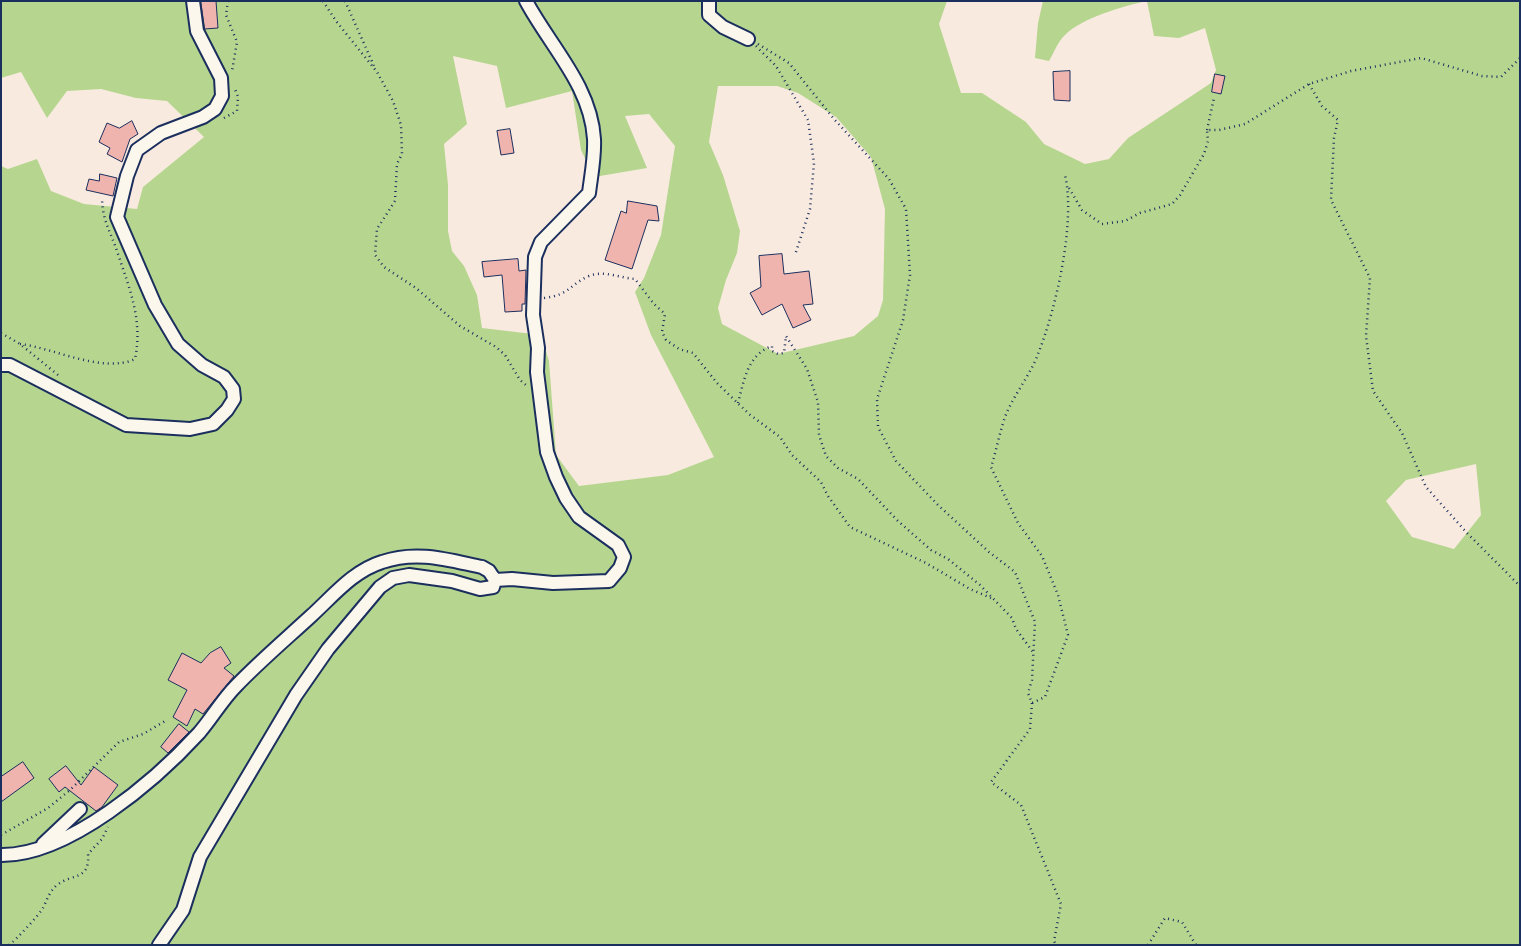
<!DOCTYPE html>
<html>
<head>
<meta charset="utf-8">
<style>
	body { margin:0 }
	#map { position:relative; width:1521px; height:946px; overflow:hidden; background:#f9eadf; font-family:"Balsamiq Sans",sans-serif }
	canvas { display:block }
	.frame { position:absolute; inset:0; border:2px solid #1b2f5e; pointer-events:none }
</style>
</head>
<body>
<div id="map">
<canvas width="1521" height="946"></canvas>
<div class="frame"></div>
</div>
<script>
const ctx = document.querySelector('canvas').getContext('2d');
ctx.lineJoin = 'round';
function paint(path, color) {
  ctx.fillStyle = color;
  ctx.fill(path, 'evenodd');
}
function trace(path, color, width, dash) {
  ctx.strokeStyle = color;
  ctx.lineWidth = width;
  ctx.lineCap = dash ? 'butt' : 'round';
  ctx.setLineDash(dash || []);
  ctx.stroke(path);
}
const green = new Path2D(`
	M1 1H947L939 24 961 93H982L1026 122 1044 144 1085 164 1109 159 1128 138 1211 83 1216 70 1205 28 1179 38 1154 36 1147 1C1123 6 1082 18 1065 35 1058 41 1054 53 1049 61L1035 58 1038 23 1043 1H1520V945H1V166L8 169 37 159 51 191 84 204 137 209 143 187 204 137 167 101 136 98 101 89 67 91 47 118 21 72 1 78ZM453 56 497 66 506 108 572 91 581 150 594 177 647 168 625 116 649 114 675 146 661 235 644 278 635 292 651 335 714 457 668 475 579 486 556 455 549 361 541 335 482 328 477 295 464 266 452 251 448 231V185L444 144 467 124ZM718 86H777L798 93 836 117 871 157 885 209 883 300 878 316 854 336 778 354 722 324 718 308 726 280 737 253 740 231 723 175 709 142ZM1476 464 1481 515 1454 549 1412 537 1386 501 1406 480Z`);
const building = new Path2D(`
	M201 1H216L218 28 205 29Z
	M1070 71V101L1054 100 1053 72Z
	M1215 74 1225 76 1221 94 1212 92Z
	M132 121 138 134 130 139 122 162 107 154 110 148 99 142 107 123 119 128Z
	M510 129 514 153 501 155 497 131Z
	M100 174 117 178 113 196 86 190 89 179 99 181Z
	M628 201 657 206 659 221 648 220 632 269 605 260 621 211 626 213Z
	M782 254 784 274 809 271 813 304 803 305 811 320 793 328 782 304 762 315 750 293 761 287 759 256Z
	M518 259 519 271 526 270 525 304H522V311L505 312 502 275 484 277 482 262Z
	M221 647 231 663 224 668 234 676 203 714 195 709 187 726 173 717 187 690 168 680 182 653 201 663 210 653Z
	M179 724 189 732 168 753 161 747Z
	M23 762 34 778 1 802V777Z
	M66 766 81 785 94 767 118 785 102 807 96 811 65 787 59 792 49 779Z`);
const path = new Path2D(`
	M228 1 226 15 237 42 232 71
	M323 1 336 21 377 72 393 101 401 125 402 154 397 164 395 201 377 229 375 255 384 267 416 288 460 326 496 347 505 355 520 380 526 385
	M345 1 374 66
	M758 44 789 63 834 119 889 179 906 209 910 275 903 320 877 399 878 427 896 461 938 505 989 552 1015 572 1035 622 1032 680 1028 693 1032 703 1045 697 1068 635 1058 595 1042 556 1018 523 991 467C997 449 1000 429 1007 412 1016 392 1030 375 1038 354 1056 309 1076 222 1065 175
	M756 46 776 66 808 120 814 163 810 209 795 255
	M1309 84 1322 106 1338 120 1334 138 1331 200 1370 278 1366 336 1373 391 1402 433 1426 487 1467 533 1520 586
	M224 118 237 111 238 97 235 89
	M1207 130 1214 98
	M1069 188 1082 210 1102 224 1125 221 1140 213 1172 204 1180 195 1204 154 1208 141 1207 130H1219L1245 124 1309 84 1351 71 1421 58 1482 76 1501 77 1520 58
	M544 298C570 295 570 284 589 276 604 270 620 278 635 279L654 304 665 314 662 332 666 340 679 349 693 353 717 383 749 414 780 437 792 455 821 482 828 496 850 527 926 563 970 589 991 598
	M1 333 20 344 58 375
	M20 344C54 348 103 374 135 359 143 321 130 290 118 254 111 232 103 223 102 199
	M738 403C744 381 747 355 772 346V351L778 354 784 353 786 336 807 369 818 402 819 435 826 456 838 468 858 479 898 521 931 550 948 559 980 585 1012 618 1016 629 1033 652
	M1032 703 1030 729 991 782 1021 805 1061 904 1054 941 1056 945
	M1 835 48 808 70 790 119 742 143 734 167 720
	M9 945C14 942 40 914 43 908 47 900 49 892 57 885 72 873 90 881 88 854L102 839 108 827
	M1148 945 1165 918 1182 922 1196 945`);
const minor = new Path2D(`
	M709 1V15L723 27 748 39
	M1 365H10L126 425 190 429 213 424 227 410 234 399 233 389 224 377 202 365 178 344 155 305 117 217 127 176 137 150 161 133 203 117 215 109 222 96 221 78 197 31 193 1
	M495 580 512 579 553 583 609 581 620 568 624 557 618 545 579 517 566 498 556 477 547 452 537 372 538 348 533 315 535 257 541 242 589 193C591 176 595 157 594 139 591 86 550 46 526 1
	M43 844 80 809
	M1 855C68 856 156 780 199 733 212 718 222 700 236 686 260 661 286 639 311 616 333 596 353 571 382 562 417 550 448 560 482 567L489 571 495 580
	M159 945 183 910 200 857 296 695 328 649 380 587 393 578 409 575 452 581 480 589 493 587 495 580`);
paint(green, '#b6d690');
paint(building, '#efb4ad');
trace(building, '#1b2f5e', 1);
trace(minor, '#1b2f5e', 16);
trace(path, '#1b2f5e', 2.5, [1, 4]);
trace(minor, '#fbf7ec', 12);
</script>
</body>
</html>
